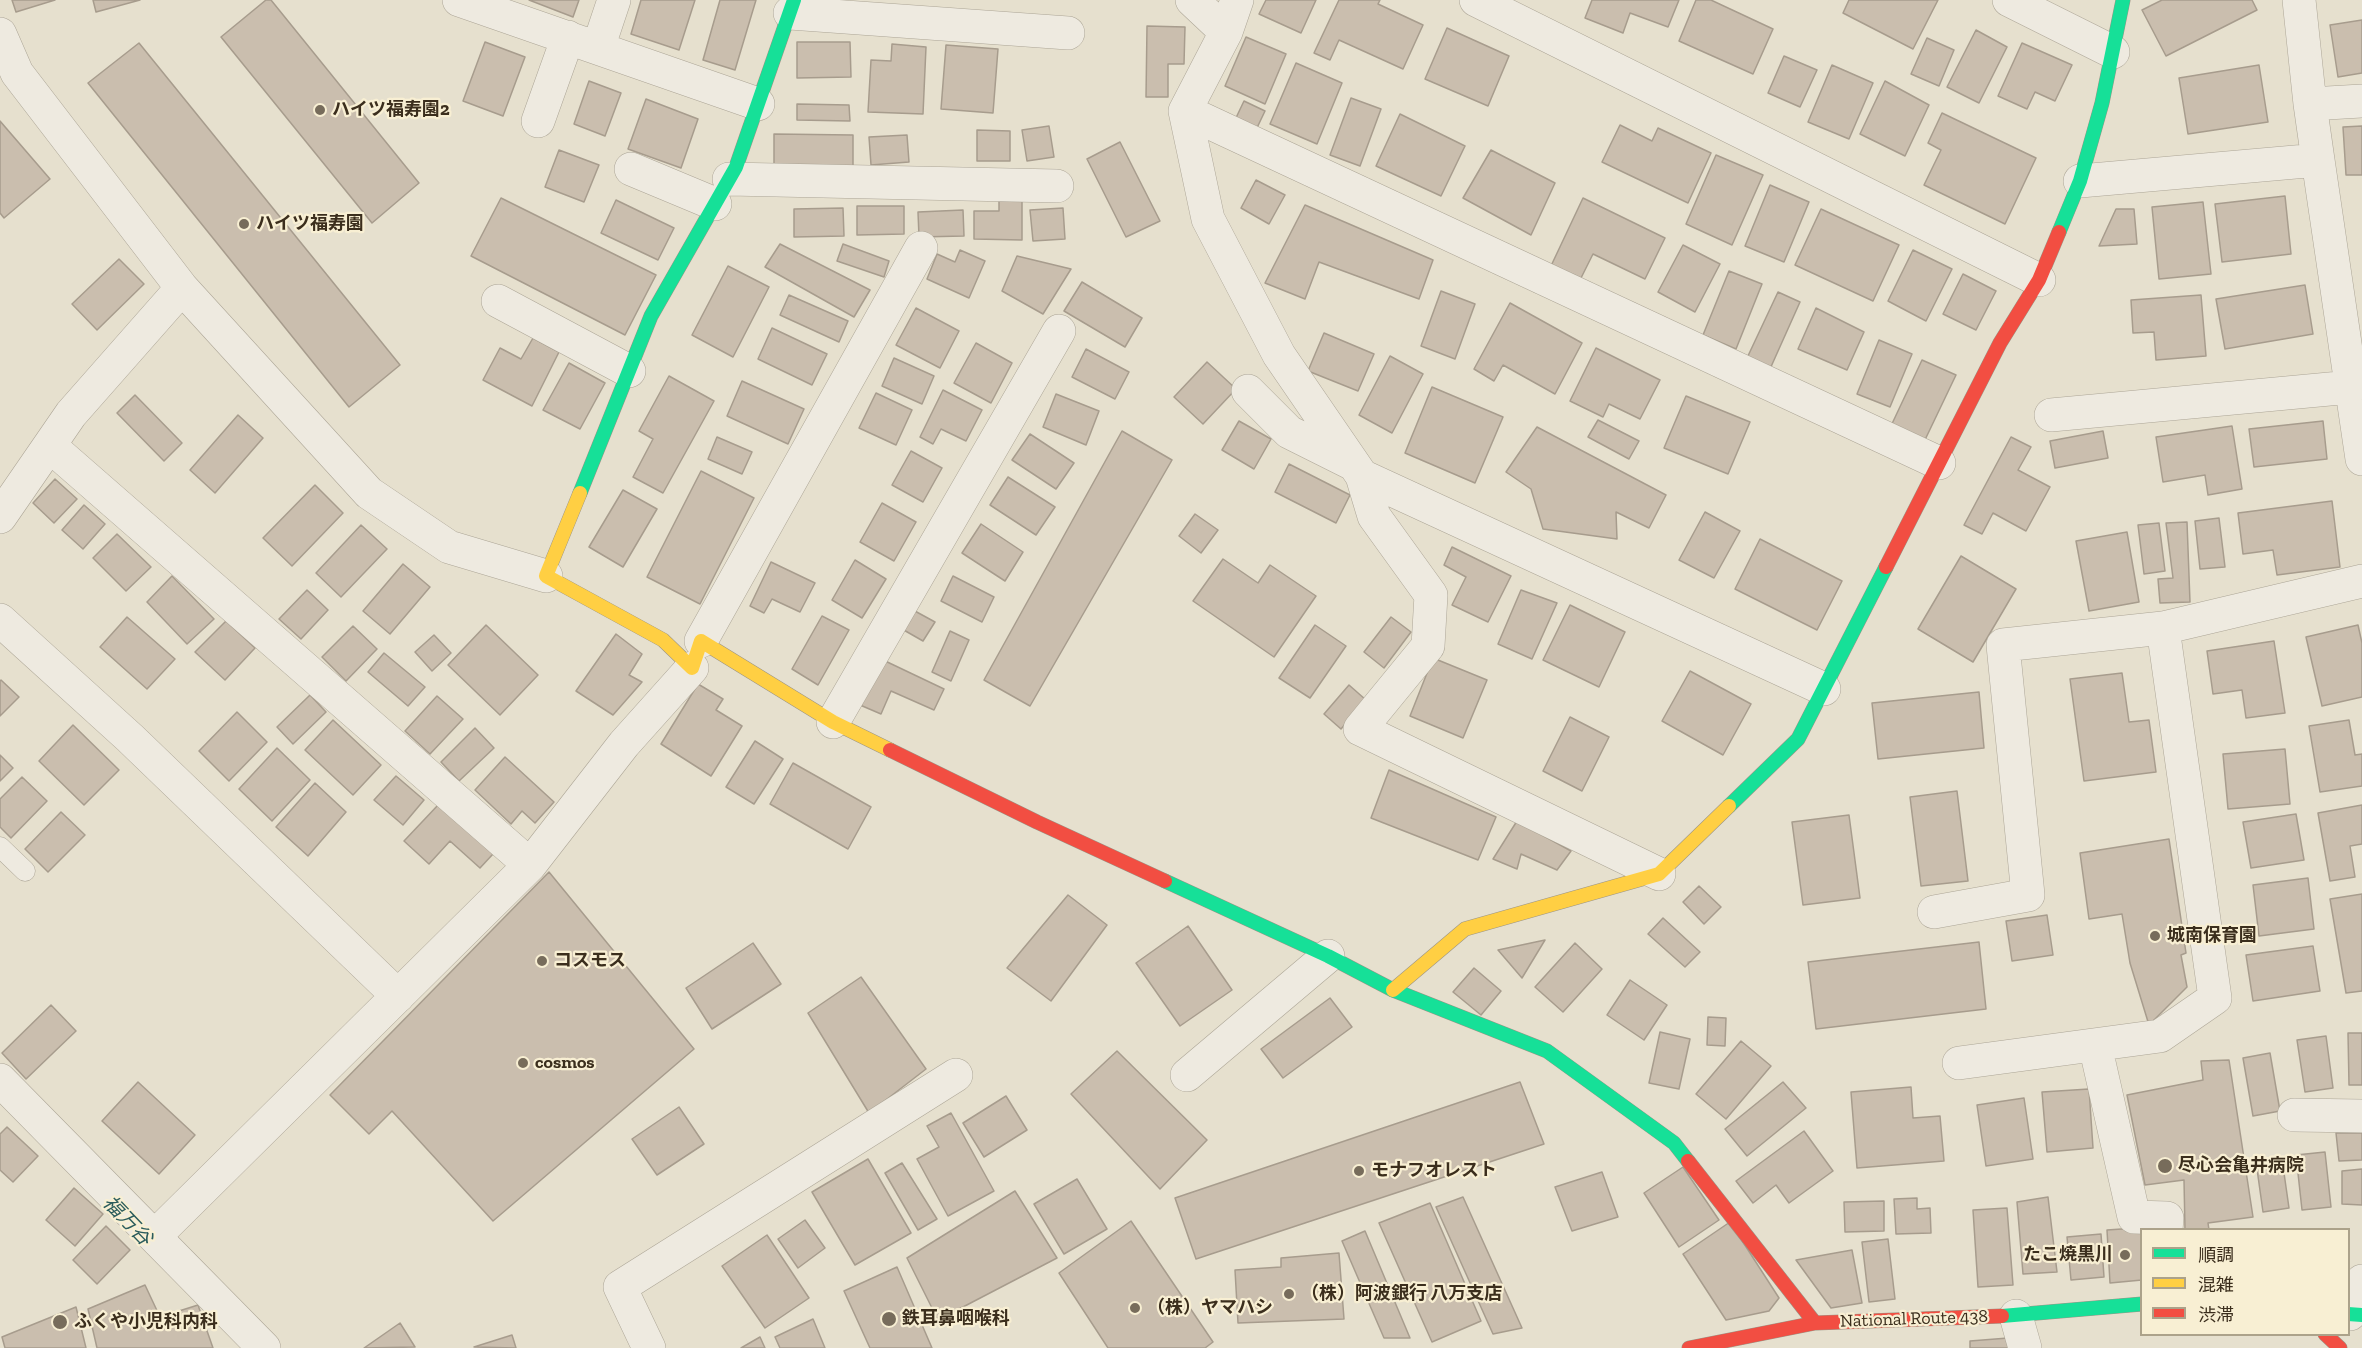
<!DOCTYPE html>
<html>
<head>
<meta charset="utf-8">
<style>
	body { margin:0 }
	#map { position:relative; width:2362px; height:1348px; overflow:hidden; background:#e6e0ce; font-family:"Zilla Slab","Noto Sans JP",serif }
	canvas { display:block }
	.legend { position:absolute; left:2140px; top:1228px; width:210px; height:108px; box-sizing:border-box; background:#f8efd3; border:2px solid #aca28a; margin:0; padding:8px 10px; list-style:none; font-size:18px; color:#3b2e1d }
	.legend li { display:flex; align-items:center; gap:12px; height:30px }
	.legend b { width:30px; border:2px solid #aca28a }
</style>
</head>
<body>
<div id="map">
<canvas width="2362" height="1348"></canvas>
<ul class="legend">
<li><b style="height:8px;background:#16e098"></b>順調</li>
<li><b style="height:8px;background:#ffcf43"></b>混雑</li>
<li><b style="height:8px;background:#f24e42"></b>渋滞</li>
</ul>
</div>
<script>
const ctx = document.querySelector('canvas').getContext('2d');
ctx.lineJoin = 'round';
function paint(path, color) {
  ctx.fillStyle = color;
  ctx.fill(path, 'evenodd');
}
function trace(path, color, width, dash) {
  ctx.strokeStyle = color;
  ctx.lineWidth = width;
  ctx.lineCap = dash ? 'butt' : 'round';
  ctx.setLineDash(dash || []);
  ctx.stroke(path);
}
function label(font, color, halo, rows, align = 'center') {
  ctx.font = font + ' "Zilla Slab","Noto Sans JP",serif';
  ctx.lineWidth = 4.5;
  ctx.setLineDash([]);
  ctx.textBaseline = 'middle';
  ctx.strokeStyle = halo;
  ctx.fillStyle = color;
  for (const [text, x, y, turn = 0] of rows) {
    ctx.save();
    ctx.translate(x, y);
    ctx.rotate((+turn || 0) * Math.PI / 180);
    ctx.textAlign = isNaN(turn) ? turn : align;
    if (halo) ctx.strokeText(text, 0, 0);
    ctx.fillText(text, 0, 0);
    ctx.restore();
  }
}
const building = new Path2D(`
	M12 0H55L16 12Z
	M93 0H140L96 12Z
	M266 0H271L419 183 372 223 221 37Z
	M529 0H579L573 17Z
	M641 0H695L679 50 631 34Z
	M720 0H756L735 70 703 60Z
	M1266 0H1316L1301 33 1259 14Z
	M1339 0H1380L1378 4 1423 25 1403 69 1339 40 1330 60 1314 53Z
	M1592 0H1679L1668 27 1630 13 1623 33 1585 18Z
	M1696 0H1711L1773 29 1753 74 1679 41Z
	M1849 0H1938L1913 49 1843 13Z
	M2162 0H2252L2257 10 2166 56 2142 10Z
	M2362 20V73L2338 77 2330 25Z
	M1147 26 1185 27 1184 64H1168V97H1146Z
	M1447 28 1509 56 1488 106 1425 79Z
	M1976 30 2007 47 1979 103 1947 87Z
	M1246 37 1286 54 1265 104 1225 86Z
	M1927 38 1954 50 1939 86 1911 74Z
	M485 42 525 57 503 116 463 101Z
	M797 42H850L851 77 797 78Z
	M139 43 400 365 349 407 88 83Z
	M2022 43 2072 65 2055 101 2035 92 2027 109 1998 96Z
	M892 44 926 47 923 114 868 112 871 60 891 61Z
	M946 45 998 49 993 113 941 109Z
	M1784 56 1817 70 1800 107 1768 93Z
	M1296 63 1342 83 1317 144 1270 124Z
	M1832 65 1873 83 1849 139 1808 122Z
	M2259 65 2268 122 2188 134 2179 78Z
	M589 81 621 93 605 136 574 124Z
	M1885 81 1929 105 1905 156 1860 134Z
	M1351 98 1381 109 1360 166 1330 155Z
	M646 99 698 119 681 168 628 149Z
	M1244 101 1265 111 1255 132 1234 122Z
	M797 104 849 105 850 121 797 120Z
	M1942 113 2036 158 2005 224 1924 185 1941 150 1928 143Z
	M1400 114 1465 146 1441 196 1376 166Z
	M0 121 50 179 4 218 0 213Z
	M1620 125 1652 141 1658 128 1711 153 1688 203 1602 162Z
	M1049 126 1054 157 1027 161 1022 130Z
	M2362 126V175H2346L2343 127Z
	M977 130 1010 131V161H977Z
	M774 134 853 135V170L774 169Z
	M907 135 909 162 871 165 869 137Z
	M1120 142 1160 221 1126 237 1087 159Z
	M559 150 599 165 584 202 545 187Z
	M1491 150 1555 183 1531 235 1463 198Z
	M1716 155 1763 175 1732 245 1686 224Z
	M1256 180 1285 195 1269 224 1241 208Z
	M1770 185 1809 202 1784 262 1745 246Z
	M2285 196 2291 254 2222 262 2215 204Z
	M501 198 656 275 625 335 471 256Z
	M1583 198 1665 238 1645 279 1593 254 1579 282 1550 268Z
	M616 200 674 228 658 260 601 233Z
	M999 201H1022V240L974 239V211H999Z
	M2203 202 2211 274 2159 279 2152 207Z
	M1305 205 1433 260 1419 299 1319 262 1305 299 1265 283Z
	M857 206H904V234L857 235Z
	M843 208 844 236 794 237V209Z
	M1063 208 1065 239 1033 241 1030 210Z
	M1821 209 1899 245 1873 301 1795 265Z
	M2116 209H2134L2137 244 2099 246Z
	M963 210 964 236 919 237 918 212Z
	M780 244 870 290 854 317 765 267Z
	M843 244 889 261 884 277 837 261Z
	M1683 245 1720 264 1695 312 1658 292Z
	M960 250 985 261 969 298 927 279 937 254 955 262Z
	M1913 250 1952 269 1926 321 1888 301Z
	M1017 256 1071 269 1043 314 1002 291Z
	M119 259 144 284 97 330 72 304Z
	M728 266 769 287 733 357 692 335Z
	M1729 271 1762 284 1736 349 1703 335Z
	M1963 274 1996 291 1976 330 1943 314Z
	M1082 282 1142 318 1125 347 1064 311Z
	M2305 285 2313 334 2225 349 2216 299Z
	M1441 291 1475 304 1455 359 1421 346Z
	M1778 292 1800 302 1770 369 1747 358Z
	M789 295 848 321 839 342 780 315Z
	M2201 295 2206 356 2156 360 2154 332 2133 333 2131 300Z
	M1510 303 1582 343 1555 394 1503 365 1494 381 1474 369Z
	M916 308 959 331 940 368 896 345Z
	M1816 308 1864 332 1847 370 1798 349Z
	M772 328 827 354 812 385 758 359Z
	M1324 333 1374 354 1358 391 1308 371Z
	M533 338 559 352 532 406 483 380 500 348 521 359Z
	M1879 340 1912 354 1890 407 1857 394Z
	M976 343 1012 363 991 403 954 383Z
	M1596 348 1660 380 1640 419 1609 404 1603 417 1570 401Z
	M1086 349 1129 372 1115 399 1072 377Z
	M1390 356 1423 374 1392 433 1359 415Z
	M894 358 934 376 922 404 882 386Z
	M1922 360 1956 375 1923 444 1890 428Z
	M1207 362 1236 389 1203 424 1174 397Z
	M569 363 605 383 580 429 543 410Z
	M669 376 714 401 663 493 633 477 653 439 639 431Z
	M742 381 804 409 788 444 727 416Z
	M1432 387 1503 417 1475 483 1405 453Z
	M943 390 982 410 966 441 941 429 933 444 920 437Z
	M876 393 912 410 896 445 859 428Z
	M1056 394 1099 411 1086 445 1043 427Z
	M135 395 182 443 164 461 117 413Z
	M1686 396 1750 422 1728 474 1664 448Z
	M238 415 263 438 215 493 190 470Z
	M1598 420 1639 441 1629 459 1588 437Z
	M1239 421 1271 439 1254 469 1222 450Z
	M2323 421 2327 459 2254 467 2249 429Z
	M2232 426 2242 489 2208 495 2205 475 2163 482 2156 437Z
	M1537 427 1666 495 1649 528 1616 512 1617 539 1543 529 1531 489 1506 472Z
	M1122 431 1172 460 1030 706 984 680Z
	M2103 431 2108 458 2055 468 2050 441Z
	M1030 434 1074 463 1056 489 1012 460Z
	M717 437 752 452 742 474 708 459Z
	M2011 437 2031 447 2018 470 2050 487 2026 531 1993 513 1982 534 1964 525Z
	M911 451 942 468 923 502 892 485Z
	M1289 464 1350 495 1336 523 1275 492Z
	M701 471 754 498 700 604 647 577Z
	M1008 477 1055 507 1036 535 990 505Z
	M55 479 77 499 54 523 33 503Z
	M315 485 343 513 292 566 263 538Z
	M623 490 657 509 623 567 589 547Z
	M2332 501 2340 567 2277 575 2273 550 2243 554 2238 513Z
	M882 503 916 522 894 561 860 542Z
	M84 505 105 524 83 549 62 530Z
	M1705 512 1740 531 1714 578 1679 560Z
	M1195 514 1218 530 1201 553 1179 536Z
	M2219 518 2225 567 2200 569 2195 521Z
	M2187 522 2190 602 2160 603 2158 579 2173 578 2166 523Z
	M2159 523 2165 571 2144 574 2138 525Z
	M981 524 1023 552 1005 581 962 553Z
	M361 525 387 549 341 597 316 573Z
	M2127 532 2139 602 2089 611 2076 541Z
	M117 534 151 567 126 591 93 558Z
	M1760 539 1842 581 1817 630 1735 589Z
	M1452 547 1511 576 1488 622 1452 605 1466 577 1444 565Z
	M1961 556 2016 589 1973 662 1918 629Z
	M1223 559 1258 583 1270 565 1316 596 1274 657 1193 601Z
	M855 560 886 579 862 618 832 600Z
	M771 562 815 583 800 612 772 599 764 613 750 606Z
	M403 564 430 587 390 634 363 611Z
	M172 576 214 619 187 644 147 602Z
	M953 576 994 597 982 622 941 601Z
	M307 590 328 610 301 639 279 619Z
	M1521 590 1557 603 1532 659 1498 644Z
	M1570 605 1625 632 1599 687 1543 660Z
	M913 610 935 622 923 641 902 629Z
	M822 616 849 630 818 685 792 669Z
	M127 617 175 659 147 689 100 647Z
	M1391 617 1411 632 1384 668 1364 652Z
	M226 621 255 648 225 680 195 652Z
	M486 625 538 675 500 715 448 665Z
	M1315 625 1346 646 1310 698 1279 678Z
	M2358 625 2362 643V697L2322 706 2306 637Z
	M353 626 377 649 346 681 322 657Z
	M950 631 969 640 951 681 932 672Z
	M616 634 642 654 629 675 642 682 613 715 576 691Z
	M434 635 451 653 432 671 415 652Z
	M2274 641 2285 713 2246 718 2242 690 2213 694 2207 651Z
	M384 653 425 687 408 706 368 672Z
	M1433 658 1487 680 1463 738 1410 716Z
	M881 659 944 689 934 710 891 691 881 714 860 705Z
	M1690 671 1751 704 1723 755 1662 721Z
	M2122 673 2129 722 2149 720 2156 772 2084 781 2070 679Z
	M1 680 19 697 0 716V681Z
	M698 684 723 699 716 710 742 726 711 776 661 744Z
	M1349 685 1366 700 1341 729 1324 714Z
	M1979 692 1984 748 1878 759 1872 703Z
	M310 695 326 712 293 744 277 727Z
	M437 696 463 719 430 754 405 731Z
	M237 712 267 742 229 781 199 751Z
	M1570 717 1609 737 1582 791 1543 771Z
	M333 720 381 765 353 795 305 750Z
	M2349 720 2355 755 2362 754V786L2320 792 2309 726Z
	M73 725 119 770 84 805 39 761Z
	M475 728 494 748 459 781 441 762Z
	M755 741 783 759 754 804 726 787Z
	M277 748 310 780 272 821 239 789Z
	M2285 749 2290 804 2228 809 2223 754Z
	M0 755 13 768 0 781Z
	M505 757 554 802 535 823 522 811 511 824 475 790Z
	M793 763 871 807 848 849 770 804Z
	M1389 770 1496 817 1478 860 1371 818Z
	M396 776 424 800 403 825 374 800Z
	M22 777 47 801 11 838 0 827V799Z
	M315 783 346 812 308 856 276 827Z
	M1957 791 1968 881 1921 886 1910 797Z
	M439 804 493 854 480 868 450 841 429 864 404 841Z
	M2362 805V844L2350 846 2355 877 2330 881 2318 813Z
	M61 812 85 835 48 872 25 849Z
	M2296 814 2304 860 2251 868 2243 822Z
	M1849 815 1860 898 1803 905 1792 822Z
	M1517 821 1571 851 1557 870 1521 854 1517 869 1493 859Z
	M2169 839 2186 953 2181 955 2187 987 2149 1025 2130 963 2122 914 2089 919 2080 853Z
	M549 872 694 1049 493 1221 392 1111 369 1134 330 1095Z
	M2308 878 2314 929 2259 936 2253 885Z
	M1699 886 1721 907 1704 924 1683 902Z
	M2362 894V991L2346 993 2330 899Z
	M1068 895 1107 925 1051 1001 1007 968Z
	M2047 915 2053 955 2012 961 2006 921Z
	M1663 918 1700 952 1685 967 1648 934Z
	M1188 926 1232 990 1180 1026 1136 963Z
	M1545 940 1522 978 1498 950Z
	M1979 942 1986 1009 1816 1029 1808 962Z
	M753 943 781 984 712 1029 686 988Z
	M1575 943 1602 969 1563 1012 1535 987Z
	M2313 946 2320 991 2253 1001 2246 955Z
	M1474 968 1501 991 1481 1015 1453 992Z
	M861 977 926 1069 869 1113 808 1013Z
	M1630 980 1667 1005 1644 1040 1607 1015Z
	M1330 998 1352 1027 1283 1078 1261 1049Z
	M51 1005 76 1031 26 1079 2 1053Z
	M1708 1017 1726 1018 1725 1046 1707 1045Z
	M1660 1032 1690 1039 1679 1089 1649 1083Z
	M2348 1033H2362V1085H2349Z
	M2326 1036 2333 1088 2305 1092 2297 1040Z
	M1741 1041 1771 1066 1726 1119 1696 1094Z
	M1117 1051 1207 1140 1160 1189 1071 1094Z
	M2270 1053 2280 1111 2253 1116 2243 1058Z
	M2229 1060 2253 1217 2208 1223 2209 1230H2185L2184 1180 2145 1185 2127 1095 2203 1080 2201 1061Z
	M138 1082 195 1135 159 1174 102 1121Z
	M1520 1082 1544 1144 1196 1259 1175 1198Z
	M1783 1082 1806 1108 1747 1156 1725 1129Z
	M1911 1087 1913 1118 1940 1116 1944 1161 1857 1168 1851 1092Z
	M2089 1089 2093 1148 2047 1152 2042 1092Z
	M1006 1096 1027 1130 984 1157 963 1123Z
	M2024 1098 2033 1159 1986 1166 1977 1105Z
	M679 1107 704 1144 657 1175 632 1139Z
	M951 1113 994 1191 948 1216 917 1159 939 1147 927 1126Z
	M7 1127 38 1156 13 1182 0 1170V1134Z
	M1804 1131 1833 1171 1789 1203 1776 1185 1753 1203 1736 1181Z
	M2336 1133H2362V1160L2339 1161Z
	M2325 1152 2331 1207 2302 1210 2296 1155Z
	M868 1159 911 1233 855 1265 812 1192Z
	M902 1163 937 1219 918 1230 885 1173Z
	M2283 1166 2289 1208 2263 1212 2257 1169Z
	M1683 1167 1719 1220 1679 1247 1644 1193Z
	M2362 1169V1205L2342 1204V1171Z
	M1602 1172 1618 1217 1572 1231 1555 1187Z
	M1077 1179 1107 1229 1064 1254 1034 1204Z
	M74 1188 103 1214 75 1246 46 1220Z
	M1015 1191 1057 1258 938 1320 907 1258Z
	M1463 1197 1522 1328 1493 1334 1436 1207Z
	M2048 1197 2057 1272 2023 1274 2017 1202Z
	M1917 1198V1209L1930 1208 1931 1233 1896 1234 1894 1199Z
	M1884 1201V1231L1845 1232 1844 1202Z
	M1430 1203 1481 1321 1432 1342 1379 1223Z
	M2007 1208 2013 1285 1978 1287 1973 1210Z
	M805 1220 825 1248 798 1268 778 1239Z
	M1131 1221 1213 1342 1205 1348H1108L1059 1273Z
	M1730 1222 1779 1298 1769 1311 1726 1320 1683 1254Z
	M106 1226 130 1250 97 1284 73 1260Z
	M2151 1227 2142 1230V1280L2110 1283 2107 1230Z
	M1365 1231 1410 1338H1384L1342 1241Z
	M2101 1234 2104 1277 2071 1280 2067 1237Z
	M767 1235 809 1298 765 1328 722 1266Z
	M1888 1239 1895 1299 1869 1302 1862 1242Z
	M1852 1250 1862 1303 1831 1308 1796 1260Z
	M1339 1253 1344 1319 1238 1323 1235 1270 1281 1267V1258Z
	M897 1267 932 1348H870L844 1291Z
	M145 1285 160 1317 198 1305 213 1348H97L88 1309Z
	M76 1307 86 1348H5L2 1337Z
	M813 1319 825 1348H780L775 1337Z
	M400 1323 415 1347 364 1348Z
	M512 1335 516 1348 474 1347Z
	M760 1337 765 1348H741Z
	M2008 1338 2009 1348H1970V1341Z`);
const lane = new Path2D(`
	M0 847 25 871`);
const street = new Path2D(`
	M459 0 758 104
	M1192 0 1226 32
	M1237 0 1226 32 1185 111 1208 219 1279 355 1362 476 1824 689
	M1476 0 2039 280
	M2009 0 2113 52
	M2299 0 2310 104 2318 160
	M790 13 1068 33
	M0 34 17 73 182 288
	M598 48 614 0
	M2310 104 2362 101
	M1185 111 1939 463
	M538 121 568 37
	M631 169 715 204
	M729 179 1057 186
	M2080 181 2318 160 2362 459
	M498 301 629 371
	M1248 391 1289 432 1353 464
	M2051 415 2351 387
	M50 446 530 865
	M1362 476 1374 516 1431 595 1428 646 1360 729 1659 874
	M0 517 71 414 182 288 369 493 449 547 546 576
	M0 620 130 738 398 996
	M701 641 921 248
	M833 722 1059 331
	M1934 912 2028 895 2003 645 2163 628 2362 581
	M2095 1045 2134 1217 2167 1218 2166 1230
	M1959 1063 2160 1036 2215 998 2163 628
	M1187 1075 1328 956
	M0 1080 264 1348
	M2294 1115 2362 1116
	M155 1236 530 865 624 744 692 668
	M2350 1314 2362 1281
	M2016 1316 2025 1348
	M649 1348 620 1287 956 1075`);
const fast = new Path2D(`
	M2059 232 2080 181 2102 103 2123 0
	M580 493 651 316 736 167 794 0
	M1729 806 1798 739 1886 567
	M1165 881 1328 956 1393 990 1547 1051 1674 1143 1688 1161
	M2348 1314 2362 1315
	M2002 1316 2142 1304`);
const slow = new Path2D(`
	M580 493 546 576 663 640 692 668 701 641 833 722 890 750
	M1393 990 1465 929 1659 874 1729 806`);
const jam = new Path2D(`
	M1886 567 2000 343 2039 280 2059 232
	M890 750 1037 822 1165 881
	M1688 1161 1815 1323
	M2325 1334 2340 1348
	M1689 1348 1815 1323 2002 1316`);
const markers = [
	[320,110,6,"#776c5b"],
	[244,224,6,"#776c5b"],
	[2155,936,6,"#776c5b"],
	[542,961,6,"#776c5b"],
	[523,1063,6,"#776c5b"],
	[2165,1166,8,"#776c5b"],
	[1359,1171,6,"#776c5b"],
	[2125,1255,6,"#776c5b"],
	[1289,1294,6,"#776c5b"],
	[1135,1308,6,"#776c5b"],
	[889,1319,8,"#776c5b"],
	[60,1322,8,"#776c5b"]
];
const poiNames = [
	["ハイツ福寿園2",332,110],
	["ハイツ福寿園",256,224],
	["城南保育園",2167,936],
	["コスモス",554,961],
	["cosmos",535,1063],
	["尽心会亀井病院",2178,1166],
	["モナフオレスト",1371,1171],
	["たこ焼黒川",2113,1255,"right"],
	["（株）阿波銀行 八万支店",1301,1294],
	["（株）ヤマハシ",1147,1308],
	["鉄耳鼻咽喉科",902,1319],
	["ふくや小児科内科",74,1322]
];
const streetNames = [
	["National Route 438",1914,1319,-2]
];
const waterNames = [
	["福万谷",127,1221,46]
];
paint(building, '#cabeae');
trace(building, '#a79c8d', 1.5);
trace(lane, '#aca596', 21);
trace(street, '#aca596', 34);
trace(fast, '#9b9486', 15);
trace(slow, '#9b9486', 15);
trace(jam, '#9b9486', 15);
trace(lane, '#eeeae0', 20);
trace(street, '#eeeae0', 33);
trace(fast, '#16e098', 14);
trace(slow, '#ffcf43', 14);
trace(jam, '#f24e42', 14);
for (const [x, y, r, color] of markers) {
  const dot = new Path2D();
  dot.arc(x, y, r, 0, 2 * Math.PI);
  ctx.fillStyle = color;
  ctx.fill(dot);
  trace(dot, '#f8efd3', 2);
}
label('bold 18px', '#3b2e1d', '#f8efd3', poiNames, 'left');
label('18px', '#3b2e1d', '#f8efd3', streetNames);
label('italic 20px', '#2b5c5c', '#f8efd3', waterNames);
</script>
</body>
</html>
